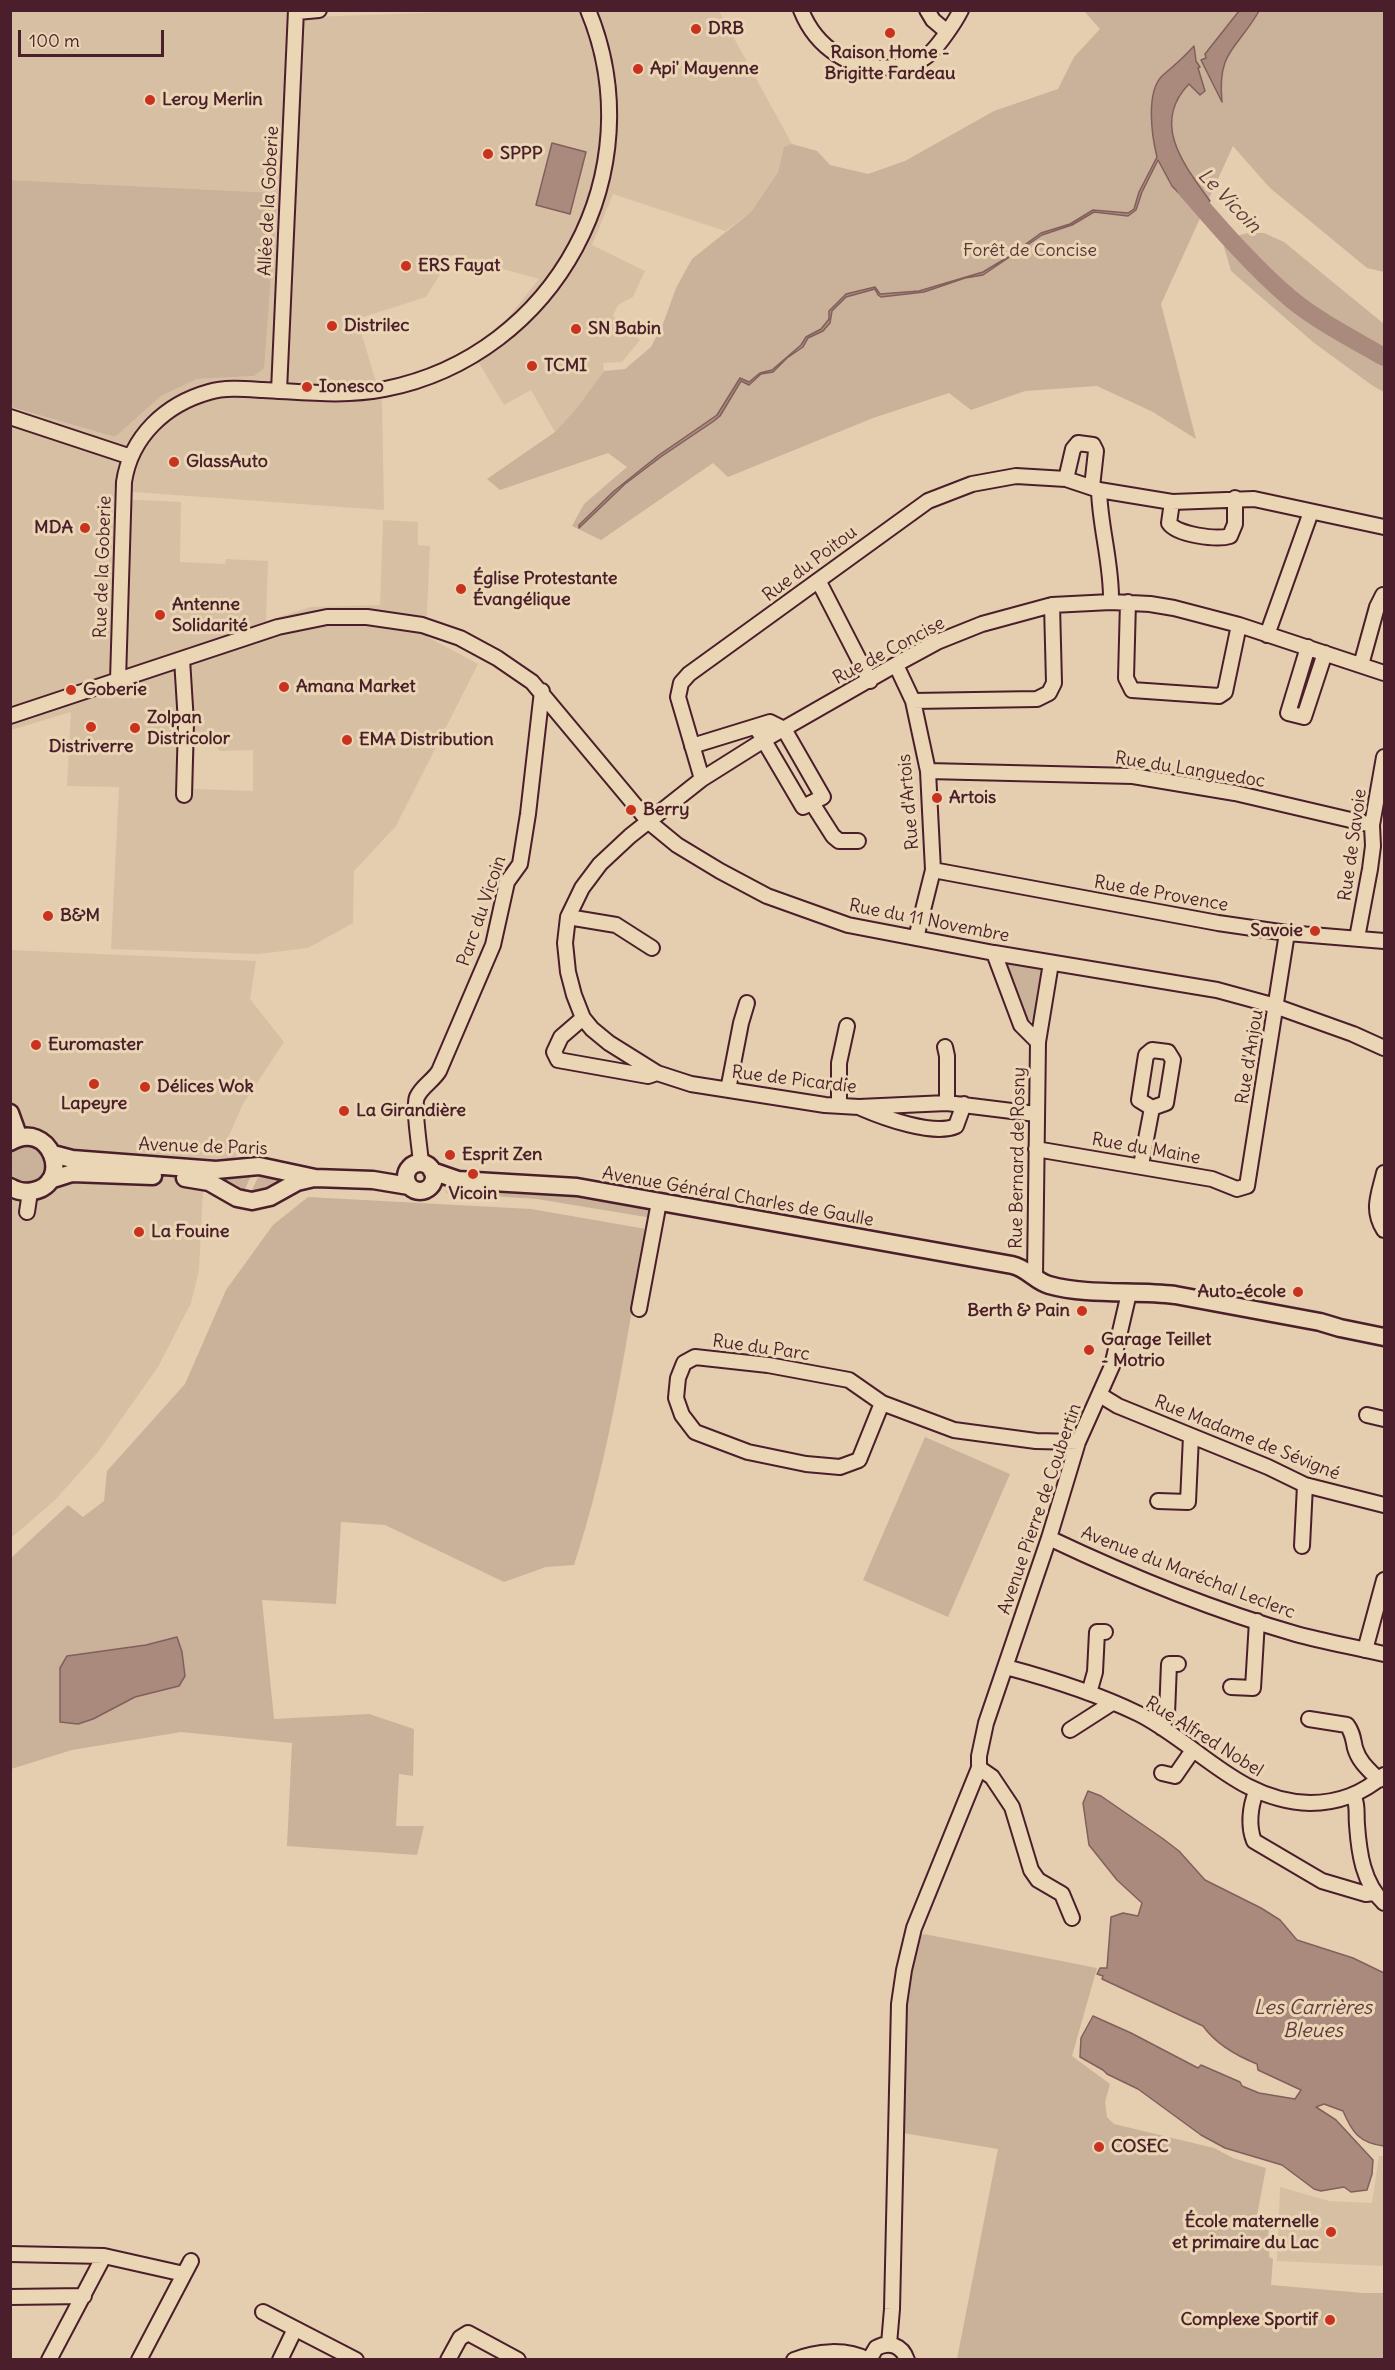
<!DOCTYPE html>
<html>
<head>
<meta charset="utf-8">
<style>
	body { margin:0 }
	#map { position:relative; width:1395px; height:2370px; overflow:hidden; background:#e4ceaf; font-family:Delius,sans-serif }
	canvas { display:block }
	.frame { position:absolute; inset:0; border:12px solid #4a1f2b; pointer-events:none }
	.scale { position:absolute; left:18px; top:30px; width:146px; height:27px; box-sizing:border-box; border:3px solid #4a1f2b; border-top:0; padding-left:8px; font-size:18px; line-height:21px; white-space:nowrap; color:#4a1f2b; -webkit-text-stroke:4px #ead5b4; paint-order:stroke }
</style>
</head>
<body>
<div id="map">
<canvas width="1395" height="2370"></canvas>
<div class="frame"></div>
<div class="scale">100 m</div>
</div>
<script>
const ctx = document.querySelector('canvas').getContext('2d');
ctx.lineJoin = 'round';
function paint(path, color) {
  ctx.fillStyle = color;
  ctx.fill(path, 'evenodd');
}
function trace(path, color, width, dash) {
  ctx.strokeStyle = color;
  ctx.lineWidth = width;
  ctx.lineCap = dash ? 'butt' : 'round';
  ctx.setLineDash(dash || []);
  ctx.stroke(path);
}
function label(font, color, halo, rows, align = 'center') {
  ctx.font = font + ' Delius,sans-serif';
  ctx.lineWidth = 6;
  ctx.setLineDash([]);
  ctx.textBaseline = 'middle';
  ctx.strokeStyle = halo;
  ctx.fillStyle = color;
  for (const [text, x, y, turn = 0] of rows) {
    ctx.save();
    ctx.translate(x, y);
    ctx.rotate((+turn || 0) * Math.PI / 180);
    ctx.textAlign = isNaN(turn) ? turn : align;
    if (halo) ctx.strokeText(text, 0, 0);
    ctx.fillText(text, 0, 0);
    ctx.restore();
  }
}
const built = new Path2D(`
	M310 10V17L506 10 719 11 792 144 784 148 778 172 751 212 725 231 613 194 592 245 645 271 633 297 618 305 613 316 640 340 622 362 603 363 604 371 577 409 555 432 531 390 504 405 470 348 507 319 539 279 452 255 426 297 357 319 382 402 384 510 119 491V499L181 502 180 562 225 564 226 559 268 561 266 621 311 607 380 605 383 520 418 522V545L430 546 426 636 478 664 396 826 354 871 353 923 308 948 258 954 111 949 119 787 67 786 71 712 11 730 10 407 115 437 161 396 197 379 254 376 277 193 11 180V11ZM195 746H215L220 751 253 750V791L194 789Z
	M11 950 256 961 250 999 284 1042 243 1104 226 1142 237 1155 203 1192 199 1270 191 1303 158 1367 98 1452 55 1500 11 1538Z
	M1379 2156H1384V2266L1277 2261 1280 2187 1329 2201 1372 2203Z`);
const green = new Path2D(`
	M1084 11H1384V272L1367 268 1270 188 1233 146 1161 304 1196 439 1153 412 1097 386 1025 391 971 410 949 393 873 418 728 477 713 463 601 540 572 526 584 504 627 467 608 453 500 490 487 479 555 432 577 408 604 371 625 369 651 347 663 324 676 288 692 259 751 212 778 172 784 147 792 144 817 151 830 165 868 174 905 161 994 111 1058 89 1074 57 1100 29Z
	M10 180 277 193 264 368 254 376 197 379 161 396 115 437 11 407Z
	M1248 233H1264L1284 242 1384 324V392L1373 386 1313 342 1231 271 1224 247 1240 235Z
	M1011 960 1043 966 1044 972 1036 1020 1029 1021 1024 1019 1005 971 1006 965Z
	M9 1164a19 19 0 1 1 38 0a19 19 0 1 1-38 0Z
	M254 1169 242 1196 201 1173Z
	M262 1169 300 1177 249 1196Z
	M446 1187 576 1194 647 1208 651 1212 652 1218 537 1199 446 1193Z
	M308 1197 531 1209 646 1229C626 1342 610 1456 574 1565L546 1567 504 1582 385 1525 341 1522 336 1604 262 1600 274 1719 369 1714 414 1729 413 1776 399 1774 396 1826H424L417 1855 287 1846 292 1743 181 1732 72 1750 11 1769V1558L68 1505 83 1517 104 1501 107 1471 185 1384 226 1290 273 1225Z
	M925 1437 1010 1474 948 1617 863 1580Z
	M924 1934 1097 1968 1072 2056 1110 2084 1105 2102 1107 2117 1114 2124 1214 2148 1233 2158 1266 2168 1257 2215 1270 2223 1267 2241 1270 2244 1269 2257 1273 2259 1271 2285 1363 2293H1384V2359H957L998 2149 903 2133V2007L908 1970 919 1936Z`);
const water = new Path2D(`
	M1239 11H1259C1237 50 1217 50 1222 102L1201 60 1206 58 1205 54Z
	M1194 46 1196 61 1200 67 1198 68 1205 91 1200 95 1189 84C1150 124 1185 166 1210 201L1197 212 1172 186 1158 160 1142 192 1136 210 1128 216 1094 212 1072 225 1042 235 983 275 965 278 924 292 881 297 878 295 875 289 846 297 832 311 830 323 823 331 808 338 803 347 787 358 773 372 761 374 749 385 741 381 720 416 714 421 662 456 625 484 579 528V525L614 491 659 455 717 415 740 378 749 382 760 373 772 370 801 345 806 337 821 329 829 319V311L846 294 875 287 880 294 919 291 983 272 1008 257 1041 233 1070 224 1093 210 1128 213 1134 209 1139 192 1157 157C1152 137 1145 91 1163 75 1174 66 1184 57 1194 46Z
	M552 143 586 152 570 214 536 205Z
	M177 1637 182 1652 185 1676 179 1686 135 1697 93 1719 78 1724 60 1722V1668L67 1656 146 1645Z
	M1088 1791 1101 1796 1162 1838 1179 1851 1205 1880 1261 1908 1280 1920 1297 1940 1353 1958 1384 1973V2146C1359 2143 1352 2132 1343 2111L1324 2104 1316 2107 1336 2120 1373 2160 1372 2174 1367 2190 1351 2192 1344 2187 1321 2191 1314 2189 1282 2165 1225 2148 1201 2135 1138 2089 1107 2074 1103 2070 1080 2057 1081 2038 1093 2016 1131 2033 1198 2068 1201 2065 1240 2082 1242 2086 1259 2093 1295 2099 1301 2090 1258 2070 1257 2064C1237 2056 1216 2044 1203 2026L1102 1979 1103 1976 1097 1974 1100 1968H1107L1111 1917 1123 1913 1138 1916 1142 1903 1117 1880 1089 1845 1083 1803Z`);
const river = new Path2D(`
	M1186 189C1218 226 1254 268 1291 299 1319 322 1353 339 1384 357`);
const minor = new Path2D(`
	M801 10C816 48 852 72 893 67 903 66 916 64 924 58 935 52 955 22 961 10
	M927 10 933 20 946 31
	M297 12 319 10
	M279 391 296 10
	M10 417 131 457
	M1066 479 1073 449 1078 443 1093 445 1096 451 1092 487
	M1099 490C1100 528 1112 564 1111 602
	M1235 498V524L1230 536C1217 540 1177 535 1169 523L1172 502 1254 499 1384 527
	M819 582 870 681
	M1128 602 1126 678 1132 690 1219 696 1225 692 1239 625
	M1267 635 1311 512
	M1308 647 1288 713 1304 717 1325 653
	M182 659 186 723 184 795
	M896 665 913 701 928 771 933 870 916 938
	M1361 665 1377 607 1383 595
	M118 680 124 482C131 436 166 404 209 392 226 387 246 389 263 390 304 392 345 397 385 389 556 355 655 171 588 10
	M913 701 1037 699 1049 693 1054 683 1052 605
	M10 716 278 627 327 617H367L422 625 460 638 497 658 532 682 649 822 677 845 720 871 767 896 848 925 994 953 1217 990 1272 1005 1353 1034 1384 1048
	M692 746 770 722 784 729 823 797 803 807 756 727
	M928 771 1133 776 1235 793 1372 825
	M702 779 678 697 681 683 689 674 928 501 972 484 1016 476 1066 479 1099 490 1172 502
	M812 803 833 836 839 841H858
	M933 870 1218 923 1287 933 1384 941
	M568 917 616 925 652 948
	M1357 938 1370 869 1373 846 1372 825 1384 757
	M994 953 1021 1025 1038 1042
	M583 1018 561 1037 554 1052 558 1060 648 1076 654 1074
	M945 1047 947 1056V1103
	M1152 1050 1168 1052 1173 1060 1166 1103 1152 1108 1139 1100 1146 1055Z
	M728 1090 741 1023 747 1003
	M839 1106V1063L847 1026
	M861 1108C884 1118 934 1136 956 1126L964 1104
	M1036 1114 947 1103 859 1107 825 1105 691 1084 657 1073 609 1043 592 1029 583 1018 574 995 568 972 565 943 568 917 582 888 600 864 630 836 702 779 764 740 902 661 937 642 982 624 1052 605 1111 602 1150 604 1174 608 1239 625 1384 673
	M1036 1149 1212 1179 1237 1189 1247 1186 1287 933
	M421 1163C420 1150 413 1106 417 1097 422 1086 433 1081 439 1071L493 945 507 882 520 864 528 814 542 691
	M1141 1165 1152 1108
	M1384 1173C1379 1194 1371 1210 1384 1230
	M27 1212 30 1192
	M1035 1276 1038 1042 1051 963
	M639 1309 659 1202
	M1100 1395 1118 1406 1268 1467 1305 1485 1384 1505
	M882 1403 859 1460 840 1467 806 1464 748 1452 695 1432 682 1415 676 1398 678 1378 684 1363 695 1357 768 1365 849 1380 882 1403 954 1430 1036 1441 1078 1442
	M1367 1415 1384 1419
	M1158 1501 1188 1502 1191 1436
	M1049 1538C1127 1575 1213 1610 1296 1634 1325 1642 1355 1647 1384 1654
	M1302 1546 1305 1485
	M1365 1650 1384 1580
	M1006 1667C1051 1679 1096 1693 1139 1714 1198 1744 1238 1801 1310 1803 1339 1803 1362 1794 1384 1775
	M1231 1687 1253 1688 1257 1621
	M1089 1693 1095 1672 1097 1632H1105
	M1309 1719 1347 1725C1353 1733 1353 1739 1355 1748 1359 1762 1369 1770 1379 1780
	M1162 1728 1167 1714 1169 1664H1178
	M1070 1730 1112 1703
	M979 1768 992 1777 1012 1807 1031 1870 1038 1880 1062 1894 1072 1918
	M1162 1773 1175 1776 1193 1750
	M1256 1792C1250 1807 1248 1826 1254 1841L1322 1881 1366 1894 1373 1893
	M1354 1797C1358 1806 1356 1814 1357 1825 1359 1853 1363 1883 1384 1903
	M10 2254 104 2256 184 2274
	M10 2297 84 2296
	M263 2312 356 2360
	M889 2344 892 2309 899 2004 904 1970 914 1928 979 1768V1756L986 1723 1049 1538 1078 1442 1112 1366 1129 1293
	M49 2360 104 2256
	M139 2360 191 2261
	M280 2360 295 2329
	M448 2360 460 2338 468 2333 518 2360
	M794 2360C816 2351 846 2348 868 2360
	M869 2360 876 2348C889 2341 902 2345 907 2360`);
const major = new Path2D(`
	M10 1113 19 1138
	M10 1142C50 1118 74 1183 33 1191 25 1193 17 1191 10 1187
	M53 1154 72 1159 216 1170 259 1166 315 1178 373 1180 409 1186
	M406 1177a14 14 0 1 1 28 0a14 14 0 1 1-28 0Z
	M432 1171 458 1180 577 1187 1012 1265C1027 1268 1035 1281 1049 1285 1088 1296 1135 1290 1175 1295L1320 1322 1340 1328 1384 1337
	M185 1178 209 1182 237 1198 252 1201 270 1197 297 1182 314 1178
	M50 1180 72 1173 153 1176`);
const markers = [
	[696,29,6,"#c8321e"],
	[890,33,6,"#c8321e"],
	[638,69,6,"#c8321e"],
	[150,100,6,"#c8321e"],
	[488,154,6,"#c8321e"],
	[406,266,6,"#c8321e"],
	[332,326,6,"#c8321e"],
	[576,329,6,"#c8321e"],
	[532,366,6,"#c8321e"],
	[307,387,6,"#c8321e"],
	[174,462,6,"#c8321e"],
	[85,528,6,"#c8321e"],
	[461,589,6,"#c8321e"],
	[160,615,6,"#c8321e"],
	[284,687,6,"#c8321e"],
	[71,690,6,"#c8321e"],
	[91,727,6,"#c8321e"],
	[135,728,6,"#c8321e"],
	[347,740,6,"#c8321e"],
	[937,798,6,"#c8321e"],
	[631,810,6,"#c8321e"],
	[48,916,6,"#c8321e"],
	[1315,931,6,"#c8321e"],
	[36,1045,6,"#c8321e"],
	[94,1084,6,"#c8321e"],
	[145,1087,6,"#c8321e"],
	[344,1111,6,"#c8321e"],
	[450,1155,6,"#c8321e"],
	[473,1174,6,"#c8321e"],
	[139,1232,6,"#c8321e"],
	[1298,1292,6,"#c8321e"],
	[1082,1311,6,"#c8321e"],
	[1089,1350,6,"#c8321e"],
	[1099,2147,6,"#c8321e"],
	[1331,2232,6,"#c8321e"],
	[1330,2320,6,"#c8321e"]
];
const poiNames = [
	["DRB",708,29],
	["Raison Home -",890,53,"center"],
	["Brigitte Fardeau",890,74,"center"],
	["Api' Mayenne",650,69],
	["Leroy Merlin",162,100],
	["SPPP",500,154],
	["ERS Fayat",418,266],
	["Distrilec",344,326],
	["SN Babin",588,329],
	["TCMI",544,366],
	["Ionesco",319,387],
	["GlassAuto",186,462],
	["MDA",73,528,"right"],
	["Église Protestante",473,579],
	["Évangélique",473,600],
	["Antenne",172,605],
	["Solidarité",172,626],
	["Amana Market",296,687],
	["Goberie",83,690],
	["Zolpan",147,718],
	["Districolor",147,739],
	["EMA Distribution",359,740],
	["Distriverre",91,747,"center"],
	["Artois",949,798],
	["Berry",643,810],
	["B&M",60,916],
	["Savoie",1303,931,"right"],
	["Euromaster",48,1045],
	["Délices Wok",157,1087],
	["Lapeyre",94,1104,"center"],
	["La Girandière",356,1111],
	["Esprit Zen",462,1155],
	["Vicoin",473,1194,"center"],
	["La Fouine",151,1232],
	["Auto-école",1286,1292,"right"],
	["Berth & Pain",1070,1311,"right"],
	["Garage Teillet",1101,1340],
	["- Motrio",1101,1361],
	["COSEC",1111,2147],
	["École maternelle",1319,2222,"right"],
	["et primaire du Lac",1319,2243,"right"],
	["Complexe Sportif",1318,2320,"right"]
];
const streetNames = [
	["Allée de la Goberie",269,201,-87],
	["Rue du Poitou",810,564,-37],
	["Rue de la Goberie",103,567,-88],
	["Rue de Concise",889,651,-28],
	["Rue du Languedoc",1190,770,9],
	["Rue d'Artois",909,802,-95],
	["Rue de Savoie",1353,845,-82],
	["Rue de Provence",1161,894,10],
	["Parc du Vicoin",482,911,-71],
	["Rue du 11 Novembre",929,921,11],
	["Rue d'Anjou",1250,1057,-81],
	["Rue de Picardie",794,1080,7],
	["Avenue de Paris",203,1147,2],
	["Rue du Maine",1146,1149,10],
	["Rue Bernard de Rosny",1018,1158,-89],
	["Avenue Général Charles de Gaulle",738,1197,10],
	["Rue du Parc",761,1348,8],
	["Rue Madame de Sévigné",1247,1438,22],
	["Avenue Pierre de Coubertin",1040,1509,-71],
	["Avenue du Maréchal Leclerc",1188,1573,21],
	["Rue Alfred Nobel",1204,1737,32]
];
const parkNames = [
	["Forêt de Concise",1030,251]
];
const waterNames = [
	["Le Vicoin",1229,201,46],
	["Les Carrières",1313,2008],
	["Bleues",1313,2031]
];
paint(built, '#d7bfa4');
paint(green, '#cab199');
paint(water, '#a98a7c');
trace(water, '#835f5c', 1.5);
trace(river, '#a98a7c', 18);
trace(minor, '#4a1f2b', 18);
trace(major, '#4a1f2b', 21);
trace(minor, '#ead5b4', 14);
trace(major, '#ead5b4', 16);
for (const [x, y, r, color] of markers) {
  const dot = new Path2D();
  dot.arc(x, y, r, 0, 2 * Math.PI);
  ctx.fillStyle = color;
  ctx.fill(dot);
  trace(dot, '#ead5b4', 2);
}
label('bold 18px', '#4a1f2b', '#ead5b4', poiNames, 'left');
label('18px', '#4a1f2b', '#ead5b4', streetNames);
label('18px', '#5d353c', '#ead5b4', parkNames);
label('italic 20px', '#623a3f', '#ead5b4', waterNames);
</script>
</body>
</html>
